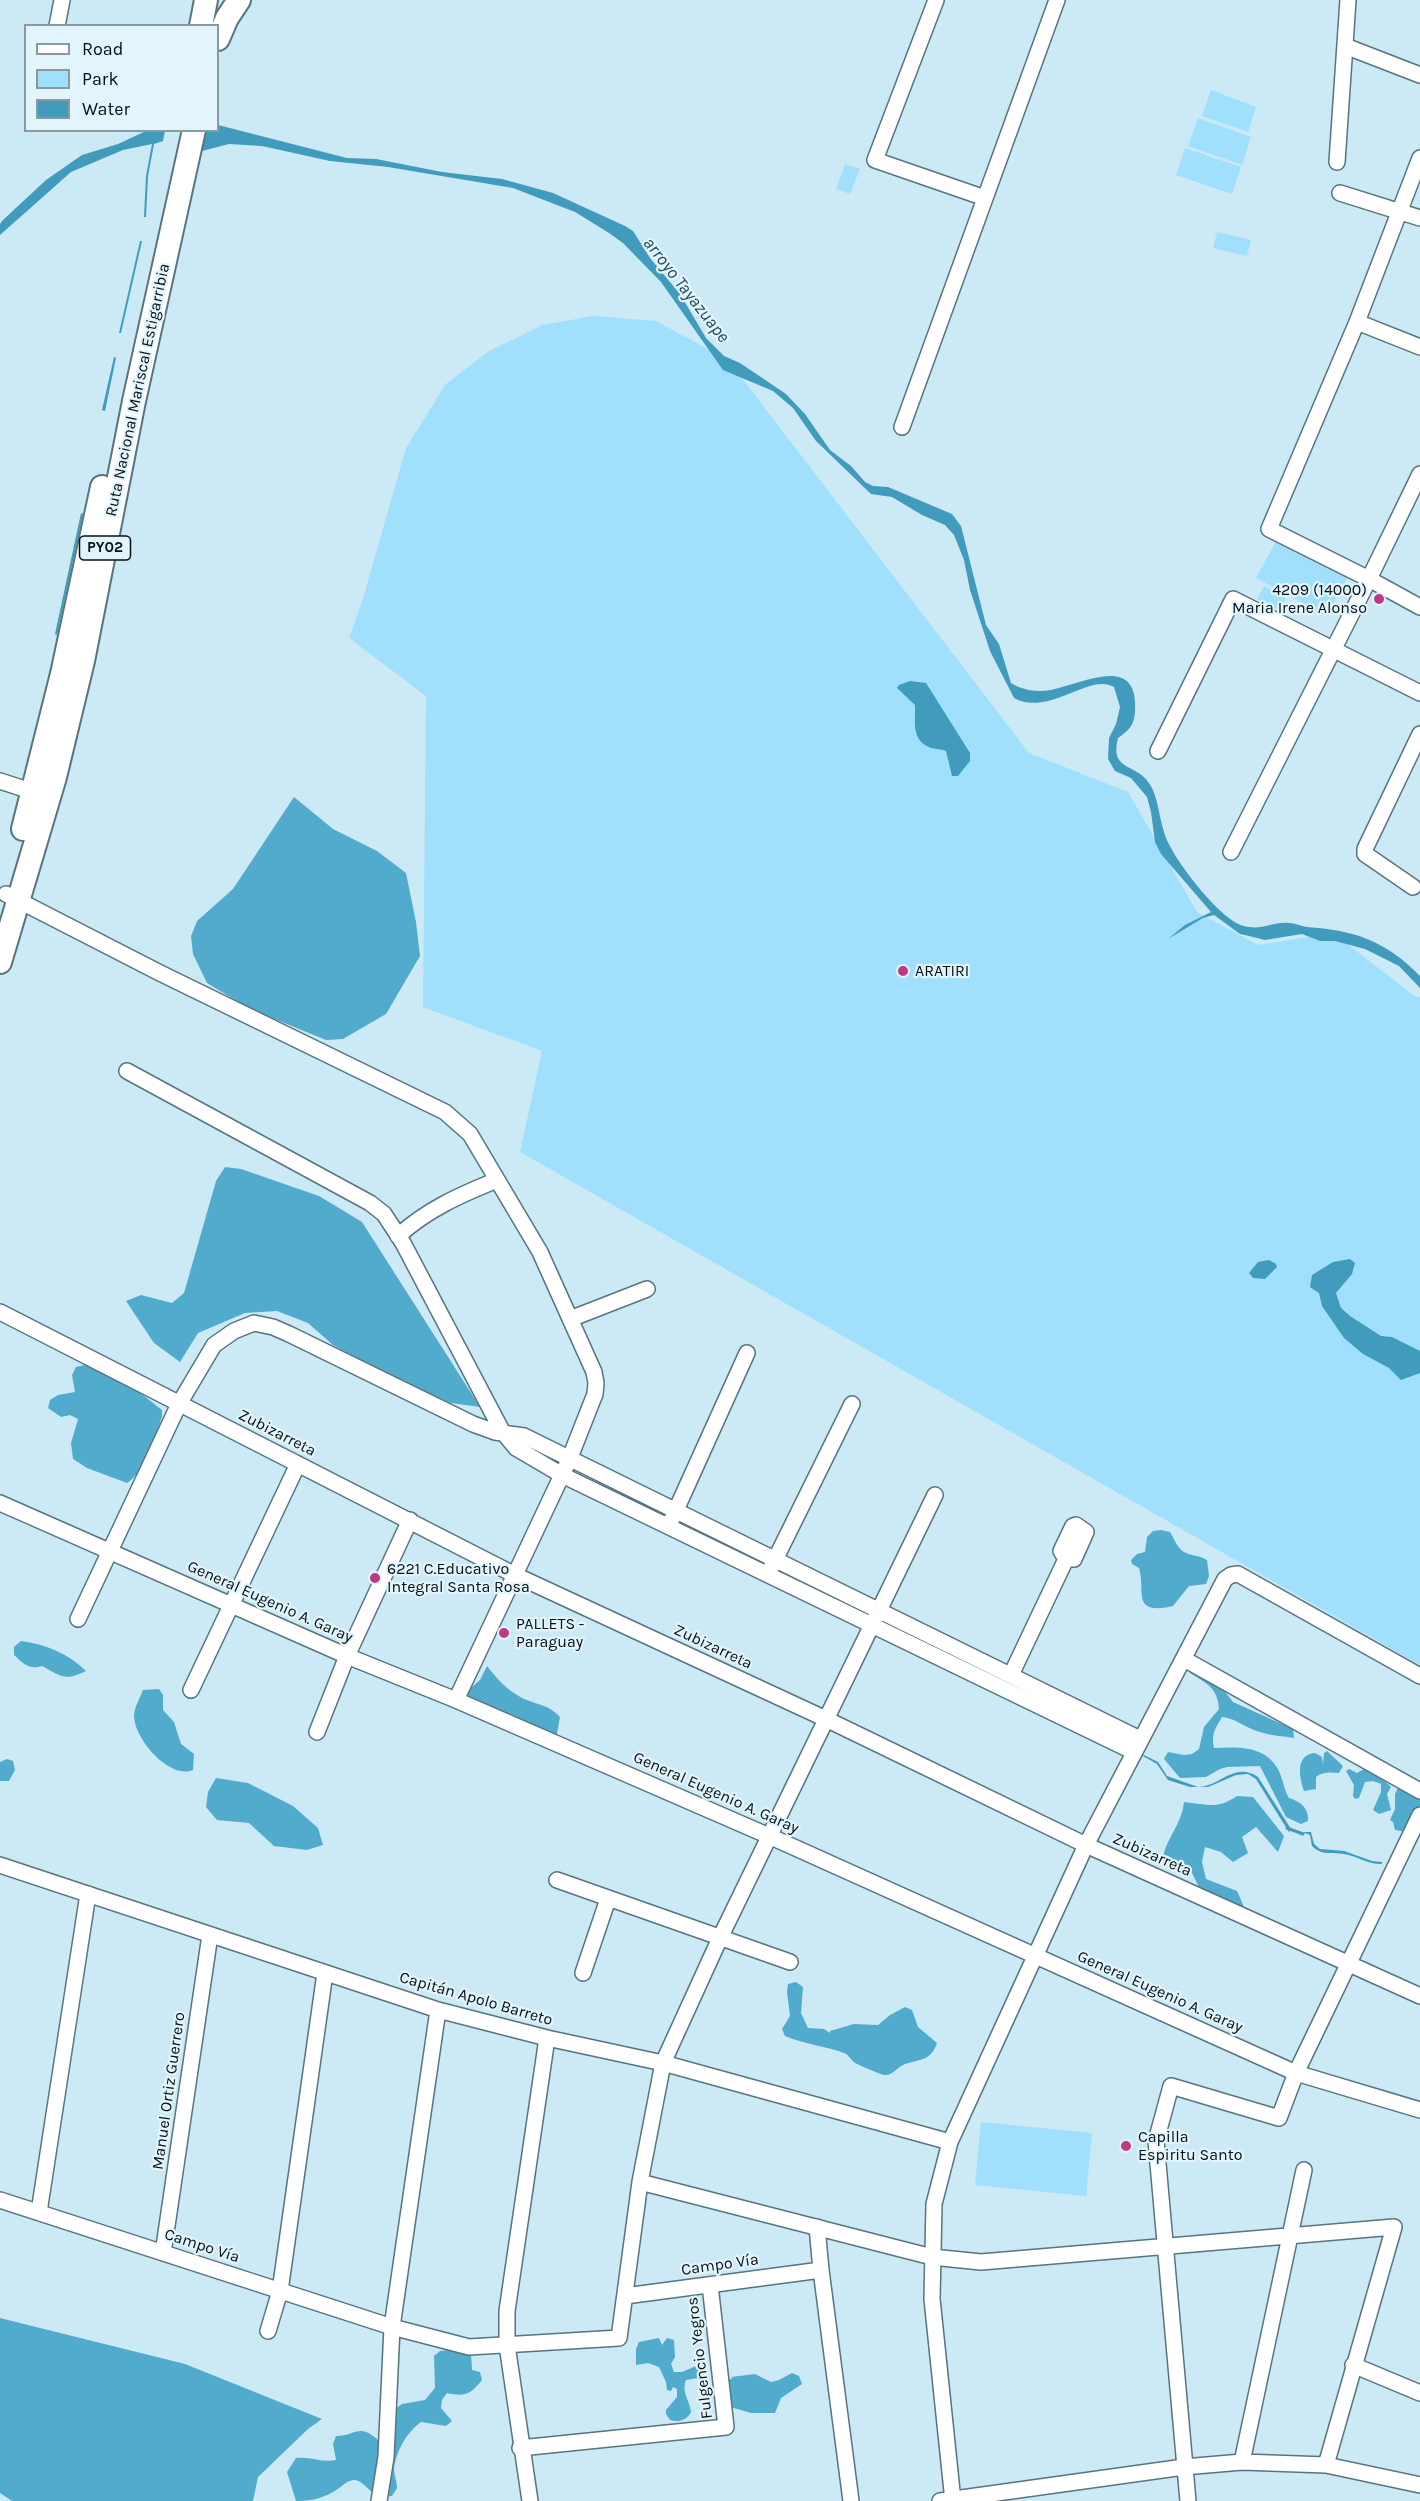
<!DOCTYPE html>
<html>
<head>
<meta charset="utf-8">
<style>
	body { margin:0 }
	#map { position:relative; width:1420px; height:2501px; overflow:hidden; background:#cce9f6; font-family:Karla,sans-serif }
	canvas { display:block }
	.legend { position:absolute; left:24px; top:24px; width:195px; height:108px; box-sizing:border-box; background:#e2f4fc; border:2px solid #8a989f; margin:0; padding:8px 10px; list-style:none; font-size:18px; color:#060f13 }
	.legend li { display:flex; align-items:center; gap:12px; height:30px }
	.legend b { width:30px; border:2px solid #8a989f }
</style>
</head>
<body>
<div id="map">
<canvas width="1420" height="2501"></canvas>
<ul class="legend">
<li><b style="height:8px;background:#fff"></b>Road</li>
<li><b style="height:16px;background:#a0e0fc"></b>Park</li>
<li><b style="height:16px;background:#409bbd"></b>Water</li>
</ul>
</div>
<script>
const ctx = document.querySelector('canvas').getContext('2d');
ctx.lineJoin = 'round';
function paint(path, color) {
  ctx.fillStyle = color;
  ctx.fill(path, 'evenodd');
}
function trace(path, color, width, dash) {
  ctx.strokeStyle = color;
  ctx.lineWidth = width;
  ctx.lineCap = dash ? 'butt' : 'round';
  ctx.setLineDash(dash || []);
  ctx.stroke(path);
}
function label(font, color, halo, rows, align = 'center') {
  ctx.font = font + ' Karla,sans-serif';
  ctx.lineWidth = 4.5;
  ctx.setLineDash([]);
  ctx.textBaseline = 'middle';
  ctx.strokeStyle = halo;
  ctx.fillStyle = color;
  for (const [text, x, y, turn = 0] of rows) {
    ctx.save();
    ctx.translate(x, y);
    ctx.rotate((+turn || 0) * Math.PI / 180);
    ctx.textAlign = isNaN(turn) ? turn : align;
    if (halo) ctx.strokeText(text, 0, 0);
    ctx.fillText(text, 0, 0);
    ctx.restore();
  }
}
const green = new Path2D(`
	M1211 90 1256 107 1248 132 1202 116Z
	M1198 118 1251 137 1242 165 1188 146Z
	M1185 148 1241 167 1232 194 1176 175Z
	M845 164 860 169 850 194 836 189Z
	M1217 232 1251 240 1247 256 1213 248Z
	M593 316 656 321 728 360 1029 753 1128 792 1197 912 1258 945 1333 933 1416 997H1420V1665L520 1152 542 1051 423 1007 426 696 349 638 362 602 406 448 446 384 489 351 543 325Z
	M1278 538 1348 576 1327 616 1256 578Z
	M1264 586 1286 598 1280 610 1257 599Z
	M981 2122 1092 2133 1086 2196 975 2185Z`);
const forest = new Path2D(`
	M294 797 333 829 377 851 406 873 416 922 420 956 386 1014 343 1039 326 1040 250 1009 207 983 193 954 191 936 197 921 233 889Z
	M225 1167 241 1169 319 1196 362 1222 480 1407 451 1403 390 1377 333 1345 308 1323 277 1311 245 1313 198 1333 180 1362 154 1343 126 1301 141 1295 172 1303 184 1293 216 1181Z
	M84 1365C119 1374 134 1388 162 1410V1417C154 1439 148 1469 127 1483L87 1468 73 1459 71 1443 78 1419 70 1415 61 1417 48 1408 50 1400 58 1395 75 1392 72 1375 76 1367Z
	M1161 1530 1170 1532C1174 1538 1177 1548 1184 1552 1191 1556 1199 1555 1207 1560L1209 1576 1206 1584 1189 1586 1173 1606C1130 1616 1146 1590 1139 1568L1132 1564 1131 1560 1137 1554 1145 1552 1147 1537 1153 1531Z
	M21 1641C45 1644 69 1654 86 1671 65 1681 62 1677 42 1666 29 1670 24 1664 14 1655V1647Z
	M487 1666C497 1679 507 1690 522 1698 537 1705 548 1704 560 1717L557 1734H548L487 1715 476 1717 466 1699 467 1691 480 1680Z
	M1189 1666 1204 1674 1215 1686 1223 1689 1233 1702 1293 1729 1294 1738C1281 1736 1266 1735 1254 1730 1243 1726 1235 1718 1222 1717 1215 1729 1211 1734 1214 1748 1236 1747 1262 1745 1276 1766 1283 1776 1283 1788 1289 1798 1301 1802 1309 1808 1308 1821L1301 1824 1286 1817 1260 1766 1227 1767 1220 1769 1206 1777 1180 1778 1164 1759 1168 1752 1184 1755 1192 1754 1199 1749 1204 1727 1219 1709C1218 1688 1206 1683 1190 1673Z
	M159 1689 163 1695V1710L174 1722 181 1744 194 1754 193 1770C169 1780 134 1738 134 1716 134 1708 140 1698 143 1690Z
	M1327 1751 1343 1766 1339 1773C1331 1772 1322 1772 1316 1777V1789L1304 1791C1299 1776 1295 1755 1315 1753L1322 1757 1323 1765 1324 1753Z
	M7 1759 13 1761 15 1770 9 1781H0V1762Z
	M1349 1769 1357 1773C1359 1772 1363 1769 1366 1769 1370 1770 1389 1784 1391 1787L1387 1794 1391 1810 1379 1814 1373 1810 1381 1792V1784L1373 1781 1365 1782 1359 1798 1355 1799 1353 1796 1354 1785 1346 1771Z
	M216 1778 248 1783 293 1806 318 1828 323 1845 307 1850 274 1846 249 1823 217 1820 206 1807 208 1792Z
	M1399 1786 1420 1796V1806L1416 1810 1406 1832 1395 1830 1393 1822 1390 1820 1395 1809V1794Z
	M1237 1796 1253 1797 1284 1836 1278 1852 1256 1827 1242 1837 1248 1853 1233 1862 1221 1852 1205 1847 1202 1862 1206 1879 1237 1891 1244 1907 1199 1887 1192 1873 1176 1871 1162 1862C1166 1837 1181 1827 1184 1802 1208 1804 1216 1810 1237 1796Z
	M796 1982 803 1987 801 2013 808 2028 824 2029 830 2033V2031L854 2024 878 2025 890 2015 905 2007 912 2010 918 2027 937 2043C931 2061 920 2059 905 2064 897 2067 893 2076 884 2075 880 2074 858 2065 854 2062 850 2059 849 2055 844 2053 825 2046 804 2044 785 2036L782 2029 790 2016 787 1992 788 1984Z
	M0 2318 185 2364 322 2419 308 2429 258 2477 253 2501H12L0 2493Z
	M659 2338 662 2345 667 2338 674 2340 675 2357 671 2364 674 2372H682L696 2366 704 2368 698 2378 686 2380C681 2392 690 2401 691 2412 687 2420 679 2423 670 2420L666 2414V2410L677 2397V2389L673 2387 671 2391 667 2390 666 2382 659 2367 648 2363 636 2365V2349L639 2342Z
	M448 2350H464L471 2354 472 2370 480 2372 482 2380C471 2394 465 2397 447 2393L442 2400 441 2408 452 2421 446 2426 421 2422C407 2432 396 2451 394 2469 394 2475 397 2482 397 2488L392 2496C368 2498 367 2481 354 2480 346 2480 340 2489 333 2492 321 2499 309 2501 296 2501L287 2472 296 2458C310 2456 322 2463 336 2460L333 2444 336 2436C356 2436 359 2422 379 2441L383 2439 395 2409 402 2404 425 2400 435 2388 434 2356 440 2351Z
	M792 2373 799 2376 802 2384 781 2398 775 2413H751L727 2406 726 2381 733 2378 731 2377 755 2374 771 2382 779 2380Z`);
const water = new Path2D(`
	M218 125 347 158 376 159 442 172 502 179 553 193 625 226 633 231 650 258 680 294 706 338 724 356 740 363 786 394 805 414 830 450 851 466 865 482 873 486 888 487 952 514 961 526 986 625 999 644 1011 683C1024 691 1037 692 1051 690 1083 684 1139 652 1135 712 1134 726 1129 730 1118 738 1109 774 1139 761 1152 788 1161 808 1159 827 1171 848 1182 869 1222 921 1244 926 1262 931 1273 921 1289 923 1295 923 1300 926 1307 927 1354 930 1386 941 1420 976V988L1399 966 1365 949 1335 941H1320L1302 934 1265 940 1249 936 1240 934 1214 915 1203 918 1168 939 1185 925 1211 912 1161 854 1155 842 1151 812 1147 797 1131 778 1115 771 1108 759 1109 738 1116 724 1120 707 1114 687C1090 672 1049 717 1014 698L990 651 970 590 964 560 954 535 945 525 922 515 892 497 871 494 816 441 793 408 773 391 723 370 661 282 623 243 609 233 575 212 513 188 388 167 330 161 262 146 229 144 202 151 197 148 202 131 218 130Z
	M146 131H165L163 141 154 144 148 176 146 217H144L146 176 152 144 123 150 71 172 0 235V224L3 220 46 180 82 155 118 144Z
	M140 241H142L121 333H119Z
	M114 357 116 358 105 411 102 410Z
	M81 513 83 514 57 635 55 634Z
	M910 681 926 683 970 753V761L958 776H952L946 751C941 749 936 749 931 748 910 740 916 721 915 705L897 688 899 685Z
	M1350 1259 1355 1263 1352 1274 1336 1293 1341 1308 1350 1316 1381 1336 1392 1337 1420 1351V1373L1401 1380 1389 1368 1363 1354 1344 1338 1322 1306 1319 1293 1310 1287 1312 1275 1333 1262Z
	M1269 1260 1276 1264 1277 1267 1265 1279 1253 1278 1249 1273 1258 1262Z
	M1144 1755 1158 1762 1167 1776 1198 1787C1220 1787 1234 1761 1258 1777L1291 1829 1289 1832 1287 1829 1256 1779 1248 1774 1236 1775 1208 1787H1190L1168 1780 1157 1764 1143 1756Z
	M1304 1832H1311L1314 1844 1320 1849 1344 1851 1372 1861 1382 1862V1864C1365 1864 1358 1856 1344 1854 1332 1852 1322 1856 1312 1846L1310 1835 1305 1833 1300 1836Z`);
const stream = new Path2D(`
	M1287 1828 1303 1834`);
const minor = new Path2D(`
	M936 0 875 160 985 198
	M57 26 62 0
	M1345 46 1420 75
	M1420 158 1357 322 1269 529 1369 579 1420 607
	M1337 162 1348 0
	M1340 193 1420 218
	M1357 322 1420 347
	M902 427 1057 0
	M1158 751 1233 599 1420 693
	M0 781 34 792
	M1231 852 1369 579 1420 474
	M1413 887 1365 854V849L1420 734
	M6 894 160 973 445 1112 470 1134 540 1252 594 1372 596 1383 595 1394 569 1460 456 1700
	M127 1071 370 1203 384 1214 403 1243 502 1431 516 1448 562 1475 1134 1752
	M398 1236C428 1209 460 1195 497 1180
	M0 1312 515 1575 828 1720 1086 1845 1420 1996
	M570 1319 647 1289
	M0 1503 347 1656 456 1700 769 1836 1296 2073 1420 2110
	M672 1519 747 1353
	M1076 1525 1086 1532 1074 1559H1066L1061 1551 1073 1526Z
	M771 1568 852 1404
	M78 1619 179 1404 214 1345 234 1331 254 1323 273 1327 289 1334 473 1424 495 1432 524 1436 1140 1739
	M1184 1659 1420 1791
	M1011 1675 1066 1559
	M191 1690 298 1464
	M317 1732 347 1656 410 1520
	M0 1865 438 2010 547 2038 663 2063 950 2142
	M557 1880 790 1962
	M583 1973 608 1899
	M640 2182 932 2257 981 2262 1394 2227 1326 2465
	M0 2200 392 2327 469 2347 619 2338 640 2182 663 2063 720 1938 935 1495
	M39 2212 88 1894
	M817 2227 821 2270 851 2501
	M163 2253 210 1935
	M625 2296 821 2270
	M268 2331 280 2291 325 1973
	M1353 2365 1420 2393
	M520 2448 726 2427 710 2285
	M1242 2462 1304 2170
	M379 2501 386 2457 392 2327 438 2010
	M530 2501 507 2345V2311L547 2038
	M940 2501 1184 2467 1242 2462 1326 2465 1420 2485
	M953 2501 932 2299 934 2204 950 2142 1086 1845 1225 1579 1231 1575 1238 1574 1420 1676
	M1188 2501 1156 2141 1171 2086 1279 2118 1296 2073 1420 1815`);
const highway = new Path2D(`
	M201 26 206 0
	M218 39 227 18 239 0
	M23 829 62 674 102 487
	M0 962 55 777 83 661 134 401 194 130`);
const markers = [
	[1379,599,6,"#bc3a84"],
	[903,971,6,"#bc3a84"],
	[375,1578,6,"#bc3a84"],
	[504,1633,6,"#bc3a84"],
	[1126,2146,6,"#bc3a84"]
];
const shields = [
	[105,548,51]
];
const shieldNames = [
	["PY02",105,548]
];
const streetNames = [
	["Ruta Nacional Mariscal Estigarribia",138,390,-78],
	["Zubizarreta",277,1433,27],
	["General Eugenio A. Garay",270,1602,24],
	["Zubizarreta",713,1647,25],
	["General Eugenio A. Garay",716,1793,24],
	["Zubizarreta",1152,1855,24],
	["General Eugenio A. Garay",1160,1992,24],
	["Capitán Apolo Barreto",476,1999,16],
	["Manuel Ortiz Guerrero",169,2091,-82],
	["Campo Vía",202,2246,18],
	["Campo Vía",720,2265,-8],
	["Fulgencio Yegros",700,2358,-97]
];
const poiNames = [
	["4209 (14000)",1367,590,"right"],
	["Maria Irene Alonso",1367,608,"right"],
	["ARATIRI",915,971],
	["6221 C.Educativo",387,1569],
	["Integral Santa Rosa",387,1587],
	["PALLETS -",516,1624],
	["Paraguay",516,1642],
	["Capilla",1138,2137],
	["Espiritu Santo",1138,2155]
];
const waterNames = [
	["arroyo Tayazuape",686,290,52]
];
paint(green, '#a0e0fc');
paint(forest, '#51abcd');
paint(water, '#409bbd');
trace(stream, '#409bbd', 3);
trace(minor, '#59737f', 18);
trace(highway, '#59737f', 26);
trace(minor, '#fff', 15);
trace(highway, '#fff', 22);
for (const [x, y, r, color] of markers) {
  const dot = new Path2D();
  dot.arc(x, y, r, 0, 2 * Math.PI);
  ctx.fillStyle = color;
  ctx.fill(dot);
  trace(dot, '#e2f4fc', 2);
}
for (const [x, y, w] of shields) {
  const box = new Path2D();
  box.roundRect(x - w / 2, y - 12, w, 24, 4.5);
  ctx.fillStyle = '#e2f4fc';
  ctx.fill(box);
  trace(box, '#060f13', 1.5);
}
label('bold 15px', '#060f13', null, shieldNames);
label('16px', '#060f13', '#e2f4fc', streetNames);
label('16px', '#060f13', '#e2f4fc', poiNames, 'left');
label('italic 18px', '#224959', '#e2f4fc', waterNames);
</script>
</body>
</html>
